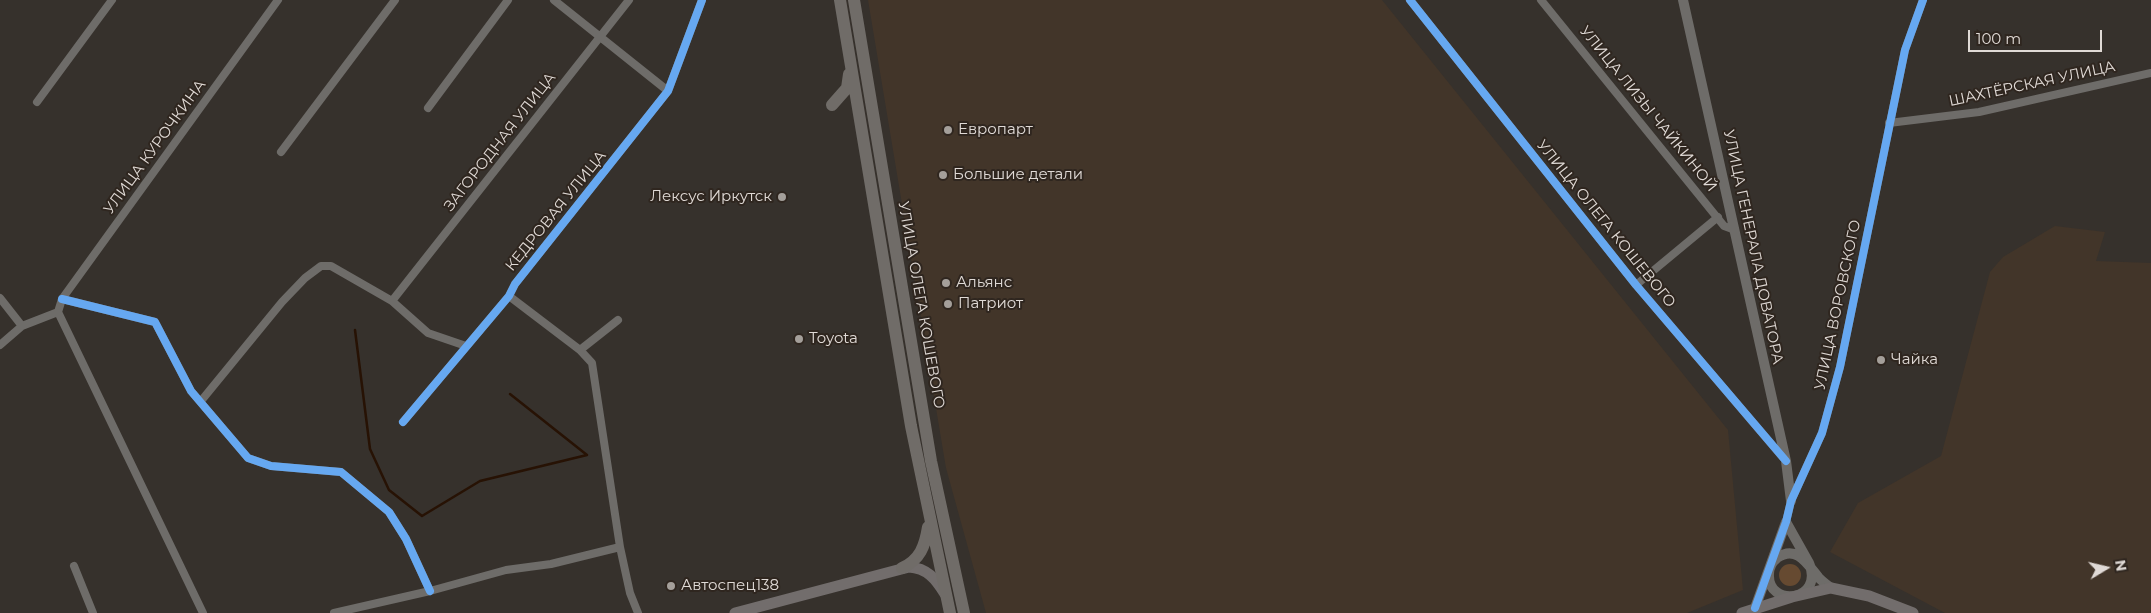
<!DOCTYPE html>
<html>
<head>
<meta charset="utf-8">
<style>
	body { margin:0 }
	#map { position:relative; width:2151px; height:613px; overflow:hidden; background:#36312c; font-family:Montserrat,sans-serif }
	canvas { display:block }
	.north { position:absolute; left:2081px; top:543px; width:50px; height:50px; -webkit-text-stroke:4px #2f261f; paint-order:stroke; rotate:81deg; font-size:14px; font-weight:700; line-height:20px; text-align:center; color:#e0dad6 }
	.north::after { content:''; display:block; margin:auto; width:18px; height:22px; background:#e0dad6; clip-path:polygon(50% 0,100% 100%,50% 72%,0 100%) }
	.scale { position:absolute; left:1968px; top:30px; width:134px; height:22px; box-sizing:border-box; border:2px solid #e0dad6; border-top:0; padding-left:6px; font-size:15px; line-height:18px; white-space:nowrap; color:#e0dad6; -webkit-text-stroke:4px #2f261f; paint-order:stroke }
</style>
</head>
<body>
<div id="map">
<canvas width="2151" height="613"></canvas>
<div class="north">N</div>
<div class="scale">100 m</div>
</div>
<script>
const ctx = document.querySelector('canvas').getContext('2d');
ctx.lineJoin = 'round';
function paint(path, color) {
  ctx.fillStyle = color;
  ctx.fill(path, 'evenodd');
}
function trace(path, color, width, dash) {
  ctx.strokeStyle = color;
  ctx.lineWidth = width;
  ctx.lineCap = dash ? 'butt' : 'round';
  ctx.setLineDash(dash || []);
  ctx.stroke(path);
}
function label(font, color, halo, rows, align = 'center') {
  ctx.font = font + ' Montserrat,sans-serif';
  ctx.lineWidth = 4;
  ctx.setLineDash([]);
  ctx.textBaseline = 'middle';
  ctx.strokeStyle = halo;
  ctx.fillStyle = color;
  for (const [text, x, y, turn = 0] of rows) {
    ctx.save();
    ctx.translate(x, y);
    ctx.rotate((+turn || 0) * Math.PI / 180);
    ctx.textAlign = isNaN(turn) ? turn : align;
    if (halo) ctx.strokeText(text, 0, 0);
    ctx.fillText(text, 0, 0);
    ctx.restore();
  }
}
const built = new Path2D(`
	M868 0H1382L1728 430 1743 590 1687 613H986L946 468Z
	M2055 226 2105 232 2096 261 2151 263V613H1945L1830 552 1858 503 1941 456 1990 272 2003 257Z`);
const green = new Path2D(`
	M1779 575a11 11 0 1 1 22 0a11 11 0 1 1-22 0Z`);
const stream = new Path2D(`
	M355 330 370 449 389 490 422 516 480 481 587 455 510 394`);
const minor = new Path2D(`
	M554 0 668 91
	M1410 0 1636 285 1785 460
	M1541 0 1724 226 1735 230
	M37 102 112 0
	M428 108 508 0
	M1889 123 1979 112 2151 73
	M281 152 395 0
	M1636 285 1718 217
	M509 296 580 350 592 363 620 547 630 593 638 613
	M0 298 22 326
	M62 299 155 322 191 391 248 458 271 466 341 472 389 512 406 539 430 591
	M392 301 629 0
	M58 312 203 613
	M0 345 22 326 58 312 62 299 278 0
	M580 350 618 320
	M201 401 282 302 305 278 321 266H331L392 301 428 333 466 346
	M403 422 509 296 515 284 668 91 702 0
	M1786 522 1791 501 1822 433 1840 367 1905 50 1923 0
	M74 566 93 613
	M334 613 430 591 506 570 551 564 620 547`);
const tertiary = new Path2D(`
	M1683 0 1786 461 1791 501
	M1786 522 1809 563C1825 602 1767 608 1769 574 1769 568 1772 562 1777 558 1797 544 1808 565 1819 578 1823 582 1827 585 1831 588
	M1755 608 1786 522`);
const secondary = new Path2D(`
	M735 613 909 567C927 568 936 579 945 594
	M1742 613 1792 597 1831 588 1869 596 1913 613`);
const primary = new Path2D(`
	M840 0 911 426 950 613
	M854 0 931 461 964 613
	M832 105 847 88 849 74
	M902 568C920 560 925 546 928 527`);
const cycleway = new Path2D(`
	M1410 0 1636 285 1786 461
	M62 299 155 322 191 391 248 458 271 466 341 472 389 512 406 539 430 591
	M403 422 509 296 515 284 668 91 702 0
	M1755 608 1786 522 1791 501 1822 433 1840 367 1905 50 1923 0`);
const markers = [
	[948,130,5,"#a49f9a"],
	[943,175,5,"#a49f9a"],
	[782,197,5,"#a49f9a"],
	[946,283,5,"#a49f9a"],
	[948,304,5,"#a49f9a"],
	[799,339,5,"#a49f9a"],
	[1881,360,5,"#a49f9a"],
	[671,586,5,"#a49f9a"]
];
const streetNames = [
	["ШАХТЁРСКАЯ УЛИЦА",2032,84,-12],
	["УЛИЦА ЛИЗЫ ЧАЙКИНОЙ",1648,109,51],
	["ЗАГОРОДНАЯ УЛИЦА",500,142,-52],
	["УЛИЦА КУРОЧКИНА",155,147,-54],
	["КЕДРОВАЯ УЛИЦА",556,211,-51],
	["УЛИЦА ОЛЕГА КОШЕВОГО",1606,224,51],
	["УЛИЦА ГЕНЕРАЛА ДОВАТОРА",1753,247,78],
	["УЛИЦА ОЛЕГА КОШЕВОГО",921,305,80],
	["УЛИЦА ВОРОВСКОГО",1838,305,-78]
];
const poiNames = [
	["Европарт",958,130],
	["Большие детали",953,175],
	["Лексус Иркутск",772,197,"right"],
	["Альянс",956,283],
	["Патриот",958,304],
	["Toyota",809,339],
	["Чайка",1891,360],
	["Автоспец138",681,586]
];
paint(built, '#423529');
paint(green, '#664a31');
trace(stream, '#271204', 2.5);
trace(minor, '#6e6c69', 8);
trace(tertiary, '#6e6c69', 10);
trace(secondary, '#726d6c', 11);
trace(primary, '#706c68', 12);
trace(cycleway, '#66a8f1', 8);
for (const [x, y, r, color] of markers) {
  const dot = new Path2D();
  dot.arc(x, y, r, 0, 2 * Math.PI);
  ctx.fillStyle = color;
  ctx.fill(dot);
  trace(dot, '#2f261f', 2);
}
label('15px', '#e0dad6', '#2f261f', streetNames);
label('15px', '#e0dad6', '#2f261f', poiNames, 'left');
</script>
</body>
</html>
